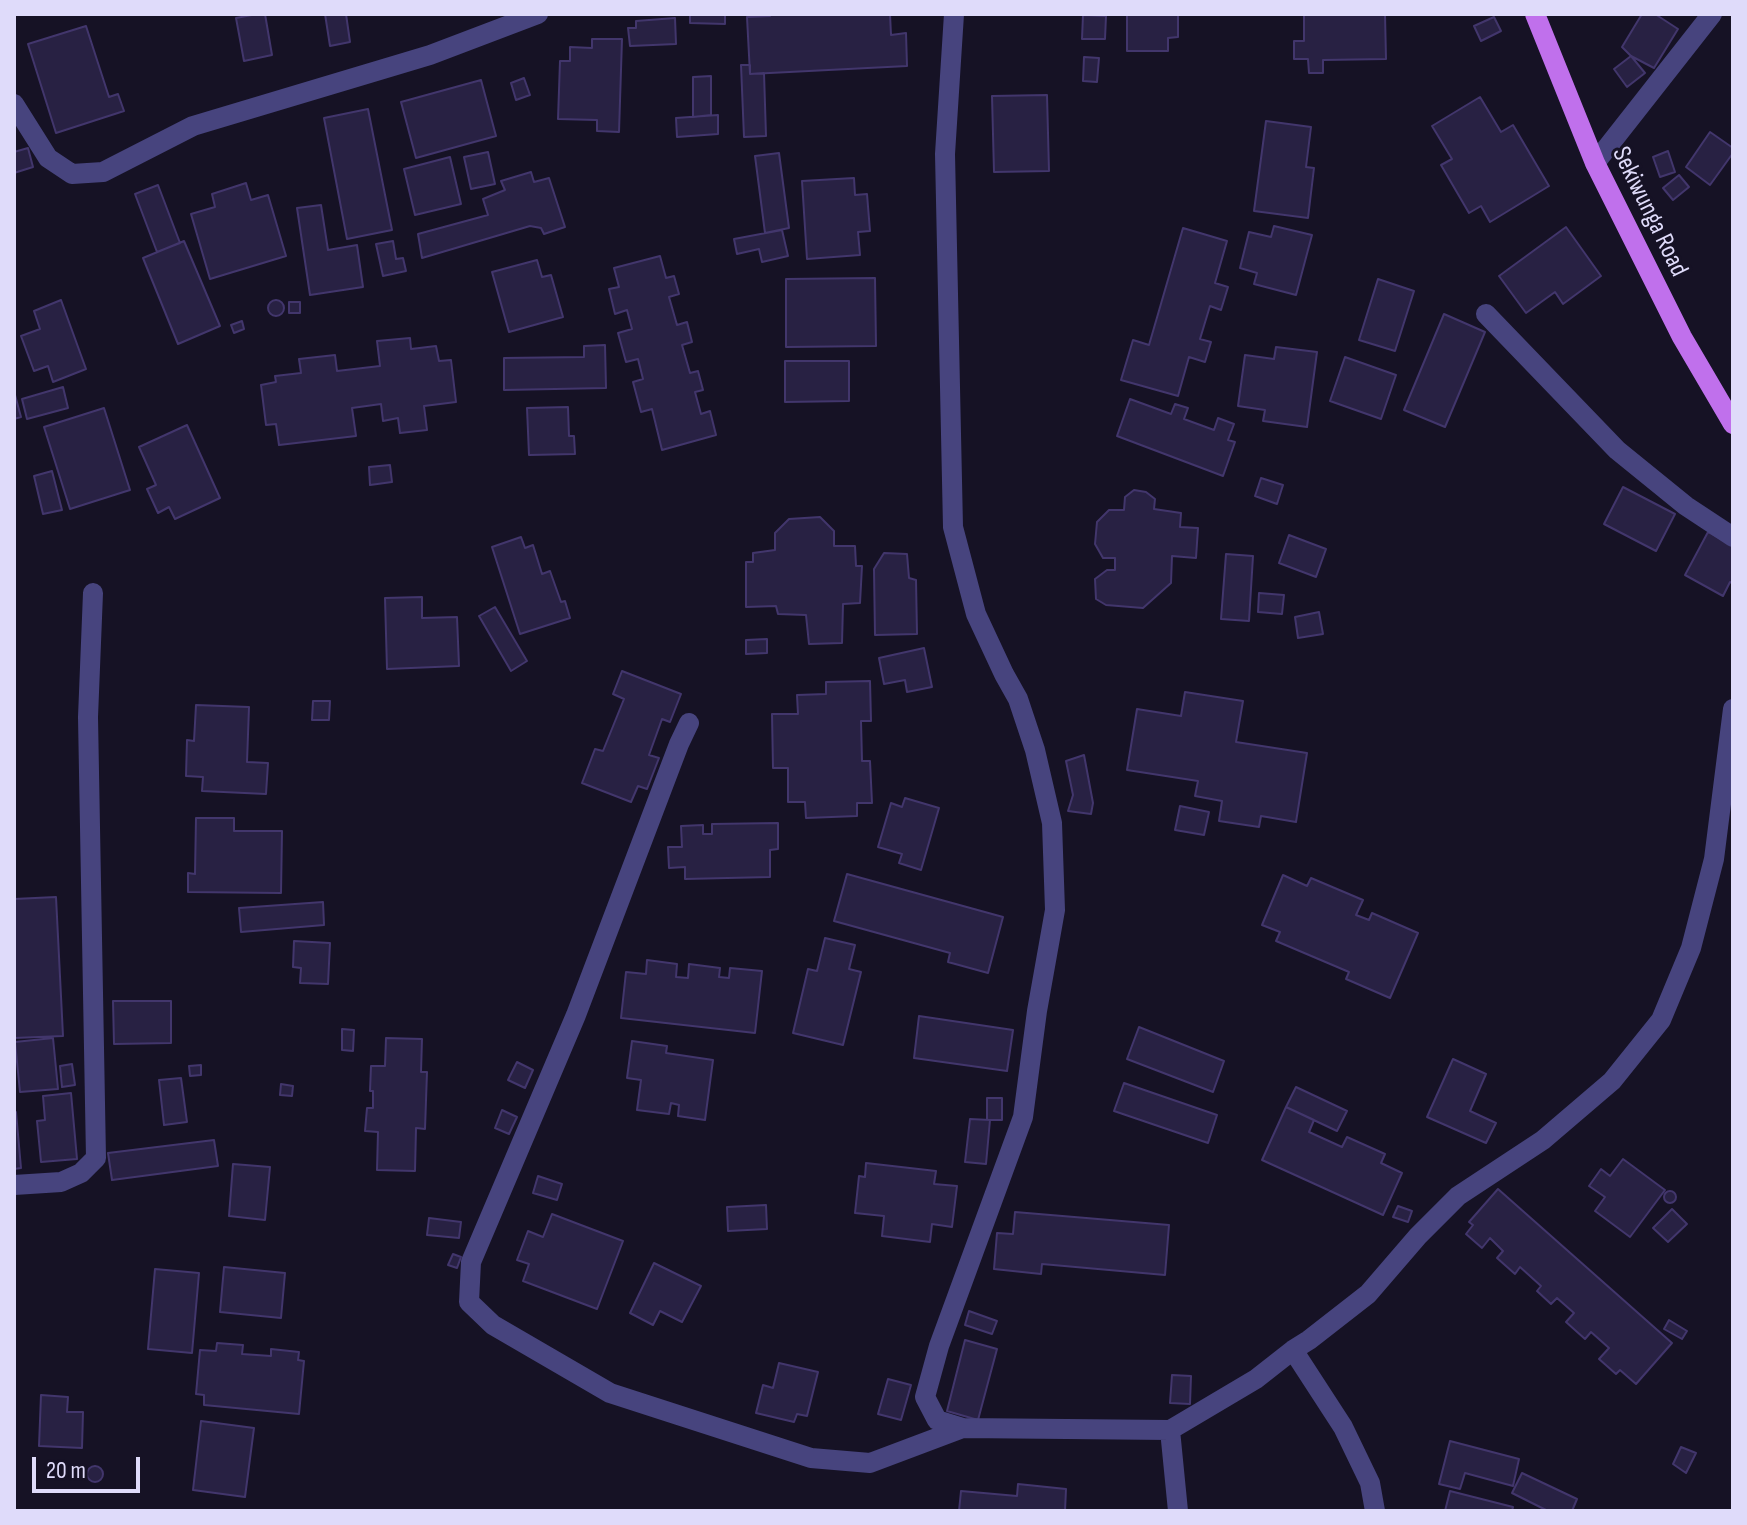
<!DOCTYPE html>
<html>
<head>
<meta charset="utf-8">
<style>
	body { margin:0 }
	#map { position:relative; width:1747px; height:1525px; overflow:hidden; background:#161225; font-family:"Sofia Sans Condensed",sans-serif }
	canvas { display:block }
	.frame { position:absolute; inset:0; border:16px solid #dfdbfa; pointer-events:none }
	.scale { position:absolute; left:32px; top:1457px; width:108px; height:36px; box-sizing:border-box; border:4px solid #dfdbfa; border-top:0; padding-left:10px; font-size:24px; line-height:28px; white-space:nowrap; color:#dfdbfa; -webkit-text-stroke:6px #161225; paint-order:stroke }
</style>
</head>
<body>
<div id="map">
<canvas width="1747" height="1525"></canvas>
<div class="frame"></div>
<div class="scale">20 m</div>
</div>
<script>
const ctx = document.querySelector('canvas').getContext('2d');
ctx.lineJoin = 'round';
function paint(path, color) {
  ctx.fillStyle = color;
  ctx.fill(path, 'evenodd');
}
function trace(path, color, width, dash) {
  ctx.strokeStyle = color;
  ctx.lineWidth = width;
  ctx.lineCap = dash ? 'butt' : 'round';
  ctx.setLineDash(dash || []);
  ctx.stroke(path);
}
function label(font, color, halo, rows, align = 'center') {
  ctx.font = font + ' "Sofia Sans Condensed",sans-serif';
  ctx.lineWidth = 6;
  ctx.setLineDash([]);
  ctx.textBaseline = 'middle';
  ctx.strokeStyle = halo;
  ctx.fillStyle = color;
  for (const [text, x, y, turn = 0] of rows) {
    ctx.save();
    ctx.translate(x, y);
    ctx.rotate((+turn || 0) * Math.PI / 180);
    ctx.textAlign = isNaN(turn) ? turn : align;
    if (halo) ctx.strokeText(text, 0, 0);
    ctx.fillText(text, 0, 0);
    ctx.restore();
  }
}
const building = new Path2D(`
	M257 14H265L272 55 244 61 236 18Z
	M325 14H346L350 42 330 46Z
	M690 14H725V24L690 23Z
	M770 14H890L891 35 906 33 907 66 750 74 747 17 770 16Z
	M1127 14H1178V37L1168 38V51H1127Z
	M1304 14H1385L1386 59 1323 60V73H1309L1308 59H1294V41H1304Z
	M1642 14H1655L1678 29 1654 68 1631 56 1622 47Z
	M1083 15 1106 16 1105 39H1082Z
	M1494 17 1501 31 1481 41 1474 26Z
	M675 18 676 44 630 46 628 28H636V21Z
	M86 26 109 97 118 94 124 111 56 133 28 44Z
	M592 39H622L619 132 597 131V120L558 119 560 61H570V47L592 48Z
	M1631 56 1645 73 1627 87 1614 69Z
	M1084 57 1099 58 1097 82 1083 81Z
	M741 65H750V74L764 73 766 136 744 137Z
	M711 76V115L693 117V77Z
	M524 78 530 95 516 100 511 83Z
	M481 80 496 136 416 158 401 102Z
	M1047 95 1049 171 994 172 992 96Z
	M1480 97 1501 132 1513 125 1549 186 1490 222 1481 206 1469 213 1441 165 1452 159 1432 126Z
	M368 109 392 230 347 239 324 118Z
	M718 115V134L677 137 676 118Z
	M1266 121 1311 127 1306 167 1314 168 1308 218 1254 211Z
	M1710 132 1733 148V153L1710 185 1686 167Z
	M28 148 33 167 14 173V152Z
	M1668 151 1675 172 1660 177 1653 157Z
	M488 152 495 184 471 189 464 157Z
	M779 153 789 228 765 233 755 156Z
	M450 157 461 204 415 215 404 169Z
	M531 172 534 182 549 178 565 227 544 234 541 228 530 226 422 258 418 234 488 215 483 199 505 190 501 181Z
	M1679 175 1689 187 1673 200 1663 188Z
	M854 178 855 195 867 194 870 231 858 232 860 255 807 259 802 181Z
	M246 183 251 200 268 195 286 256 210 279 191 214 215 207 212 194Z
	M158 185 180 243 157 252 135 194Z
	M321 205 328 250 357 245 363 287 310 295 297 208Z
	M1274 226 1312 235 1296 295 1254 284 1257 273 1240 268 1249 232 1271 237Z
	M1566 227 1601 276 1563 304 1555 292 1526 313 1499 276Z
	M1183 228 1227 241 1215 283 1228 287 1221 310 1210 306 1200 339 1211 342 1205 362 1189 357 1178 396 1121 380 1133 340 1149 345Z
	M782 230 788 256 762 262 759 249 737 254 734 239Z
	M184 241 220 326 178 344 143 258Z
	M393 241 396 259 403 258 406 271 383 276 376 244Z
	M660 256 666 278 674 276 679 294 669 297 677 325 687 322 692 342 682 345 690 373 698 371 703 390 695 392 701 414 710 411 716 435 662 450 652 409 641 412 633 382 643 379 638 359 626 362 618 333 632 329 627 310 615 314 609 289 619 287 614 268Z
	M537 260 542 277 551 275 563 317 509 332 492 272Z
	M875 278 876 346 786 347V279Z
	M1378 279 1414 291 1395 351 1359 340Z
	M61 300 86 369 53 382 48 366 34 371 21 336 40 329 34 311Z
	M268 308a8 8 0 1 1 16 0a8 8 0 1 1-16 0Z
	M289 302H300V313H289Z
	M1444 314 1485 332 1445 427 1404 410Z
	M242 321 244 329 234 333 231 325Z
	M410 338 411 349 436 346 439 361 451 360 456 402 424 406 427 430 400 433 398 418 383 421 381 404 352 408 356 436 279 445 276 424 266 425 261 385 276 382 275 376 301 373 299 359 335 355 337 371 380 366 377 341Z
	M605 345 606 388 504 390V358L584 357V346Z
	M1276 347 1317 352 1307 427 1263 421 1265 410 1238 406 1245 355 1274 359Z
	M1345 357 1396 375 1381 419 1330 401Z
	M785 361H849V401L785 402Z
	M63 387 68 408 27 419 22 399Z
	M15 395 21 417 14 419V396Z
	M1130 399 1171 414 1175 404 1188 408 1184 419 1214 430 1218 418 1234 424 1228 440 1235 442 1223 476 1117 436Z
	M568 407 569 436H574L575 454 529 455 527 408Z
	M104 408 130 490 70 509 44 427Z
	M187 425 220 498 175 519 169 507 158 513 147 489 156 485 139 447Z
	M390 465 392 482 370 485 369 467Z
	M52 471 62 510 43 514 34 476Z
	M1261 478 1283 485 1277 504 1255 496Z
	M1623 487 1675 514 1656 551 1604 524Z
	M1134 490 1146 492 1155 499 1154 509 1181 513 1180 527 1198 528 1196 558 1172 556 1171 583 1143 608 1106 605 1096 599 1095 579 1107 570H1115V558H1103L1095 544 1097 522 1109 510H1124L1125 497Z
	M820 517 834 531V546H855L856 566H862L860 603 843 604 842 643 809 644 806 615 778 614 776 606 746 607V562H753V553L775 550V533L789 519Z
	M1708 532 1733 546V583L1730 582 1723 596 1685 575Z
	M1289 535 1326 549 1316 577 1279 563Z
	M521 537 525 548 533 545 542 574 550 571 561 602 565 601 570 618 520 634 492 547Z
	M884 553 907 554 909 578 916 580 917 634 875 635 874 569Z
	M1226 554 1253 556 1249 621 1221 619Z
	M1259 593 1284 595 1282 614 1258 612Z
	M422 597V618L457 617 459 666 387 669 385 598Z
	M495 607 527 661 511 671 479 616Z
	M1319 612 1323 634 1298 638 1295 617Z
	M767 639V653L746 654V640Z
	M924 648 932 687 907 692 905 680 884 684 879 658Z
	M622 671 681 694 670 722 662 719 649 755 659 758 647 789 638 786 631 802 582 783 595 749 603 751 624 699 613 694Z
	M870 681 871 721H861L862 761H870L872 803H857V816L806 818 805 802H788V768H773L772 714H798L797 695 826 694V682Z
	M1185 692 1243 701 1236 742 1307 753 1296 822 1261 816 1259 827 1219 821 1222 801 1195 796 1198 781 1127 770 1137 709 1181 716Z
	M313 701H330L329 720H312Z
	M196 705 249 707 247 762 268 763 266 794 202 791 203 777 186 776 187 740 194 741Z
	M1084 755 1093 803 1091 814 1068 811 1073 795 1066 761Z
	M905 798 939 808 921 870 899 863 902 854 878 847 891 803 902 807Z
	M1180 806 1209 812 1204 835 1175 830Z
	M196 818H234V831H282L281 893 188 892V873L195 874Z
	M778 823V849L770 850V877L685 879V867L669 868 668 847H682L681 826 703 825V834H712V824Z
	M847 874 1003 917 988 973 948 962 950 953 834 921Z
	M1283 875 1307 886 1311 878 1363 900 1356 915 1369 920 1372 913 1418 933 1390 998 1346 979 1349 972 1276 941 1280 932 1262 925Z
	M56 897 63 1036 14 1038V899Z
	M323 902 324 925 241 932 239 908Z
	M825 938 855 945 849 969 861 972 843 1045 793 1033 808 969 817 971Z
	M294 941 330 943 328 984 300 983 301 968 293 967Z
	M647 960 677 964 676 977 688 978 689 964 720 968 719 977 729 978 730 968 762 971 755 1033 621 1018 626 972 646 974Z
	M113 1001H171V1043L114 1044Z
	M919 1016 1013 1030 1007 1071 914 1058Z
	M1139 1027 1224 1061 1213 1092 1127 1059Z
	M342 1029 354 1030 353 1051 342 1050Z
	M53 1038 58 1089 20 1092 15 1042Z
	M386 1038 422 1039 421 1072H427L425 1129 416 1128 415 1171 377 1170 378 1132 365 1131 367 1108H373V1091H370L371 1066H385Z
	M632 1041 667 1046 666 1053 713 1060 705 1120 678 1116 679 1105 671 1103 669 1114 637 1110 641 1080 627 1078Z
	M1453 1059 1486 1074 1470 1111 1496 1123 1486 1143 1427 1117Z
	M517 1062 533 1070 525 1088 508 1080Z
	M72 1064 75 1085 62 1087 60 1066Z
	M201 1065V1075L190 1076 189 1066Z
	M181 1078 187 1122 164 1125 159 1080Z
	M1124 1083 1217 1115 1208 1143 1114 1111Z
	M281 1084 293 1086 292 1096 280 1095Z
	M1296 1087 1347 1111 1337 1131 1286 1107Z
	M71 1093 77 1159 41 1162 37 1121 45 1120 43 1096Z
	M987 1098H1002V1120H987Z
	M1286 1107 1314 1120 1309 1132 1342 1147 1347 1137 1385 1154 1381 1163 1402 1173 1383 1215 1262 1160Z
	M502 1110 517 1117 509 1134 495 1128Z
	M14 1112H16L21 1168 14 1169Z
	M970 1119 990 1120 986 1164 965 1162Z
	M214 1140 218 1166 112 1180 108 1153Z
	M1623 1159 1665 1190 1630 1237 1595 1211 1605 1197 1589 1186 1601 1169 1610 1176Z
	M866 1163 936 1171 934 1184 957 1186 952 1227 932 1224 930 1242 882 1236 884 1216 855 1213 859 1176 865 1177Z
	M233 1164 270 1167 265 1220 229 1216Z
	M538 1176 562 1184 557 1200 533 1193Z
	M1498 1189 1672 1343 1636 1384 1620 1370 1616 1374 1599 1359 1609 1348 1591 1332 1585 1339 1566 1322 1574 1313 1557 1298 1551 1304 1537 1291 1541 1286 1520 1267 1515 1274 1497 1258 1503 1251 1490 1238 1482 1248 1466 1234 1473 1225 1469 1222Z
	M1664 1197a6 6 0 1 1 12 0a6 6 0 1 1-12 0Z
	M766 1205 767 1229 728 1231 727 1207Z
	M1398 1206 1412 1211 1408 1222 1393 1217Z
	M1672 1209 1687 1224 1668 1242 1653 1228Z
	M1015 1212 1169 1225 1165 1275 1042 1264 1041 1274 994 1269 997 1233 1013 1234Z
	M552 1214 623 1241 597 1309 523 1281 529 1264 517 1260 528 1231 543 1237Z
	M429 1218 461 1222 459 1238 427 1235Z
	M453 1254 461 1257 457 1268 448 1265Z
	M654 1263 701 1286 682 1322 660 1311 653 1325 630 1313Z
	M224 1267 285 1273 281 1318 220 1312Z
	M155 1269 199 1273 192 1353 148 1349Z
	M969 1311 997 1321 992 1334 965 1325Z
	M1669 1320 1687 1331 1682 1339 1664 1329Z
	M965 1340 997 1349 978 1420 947 1411Z
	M217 1343 243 1345 242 1354 271 1356V1349L299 1352 298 1360 304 1361 299 1414 204 1405V1395L196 1394 200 1350 216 1351Z
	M779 1363 818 1372 807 1416 797 1414 794 1422 756 1413 763 1385 773 1388Z
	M1172 1375 1191 1376 1190 1404 1170 1403Z
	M888 1379 911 1385 901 1420 878 1414Z
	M41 1395 68 1397 67 1412H83L82 1448 39 1446Z
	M201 1421 254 1428 245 1497 193 1490Z
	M1450 1441 1519 1459 1513 1486 1465 1473 1460 1489 1439 1484Z
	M1681 1447 1696 1453 1686 1473 1673 1464Z
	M87 1474a8 8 0 1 1 16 0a8 8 0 1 1-16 0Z
	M1522 1473 1577 1499 1572 1511H1548L1512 1493Z
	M1018 1484 1066 1489 1065 1511H959L961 1491 1017 1496Z
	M1450 1491 1513 1507 1512 1511H1445Z`);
const minor = new Path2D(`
	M954 14 945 154 953 527 976 614 1004 674 1018 699 1035 750 1052 823 1055 910 1037 1011 1023 1117 939 1346 925 1397 937 1420 963 1428 1170 1430
	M14 104 48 158 72 174 103 172 193 126 430 55 538 14
	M1595 163 1712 14
	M1486 314 1617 450 1686 506 1733 537
	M689 723 679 744 576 1015 471 1262 469 1302 493 1325 610 1393 811 1458 870 1463 963 1428
	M14 1185 61 1182 81 1173 96 1158 88 717 93 593
	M1293 1350 1343 1427 1370 1483 1375 1511
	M1178 1511 1170 1430 1256 1379 1293 1350 1309 1340 1368 1294 1418 1236 1458 1196 1543 1140 1612 1081 1661 1020 1691 948 1714 859 1733 709`);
const major = new Path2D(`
	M1535 14 1595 163 1682 337 1733 424`);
const streetNames = [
	["Sekiwunga Road",1649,212,64]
];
paint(building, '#282143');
trace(building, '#42366c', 2);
trace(minor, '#47447e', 20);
trace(major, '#c070ec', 20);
label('26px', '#dfdbfa', '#161225', streetNames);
</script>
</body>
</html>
